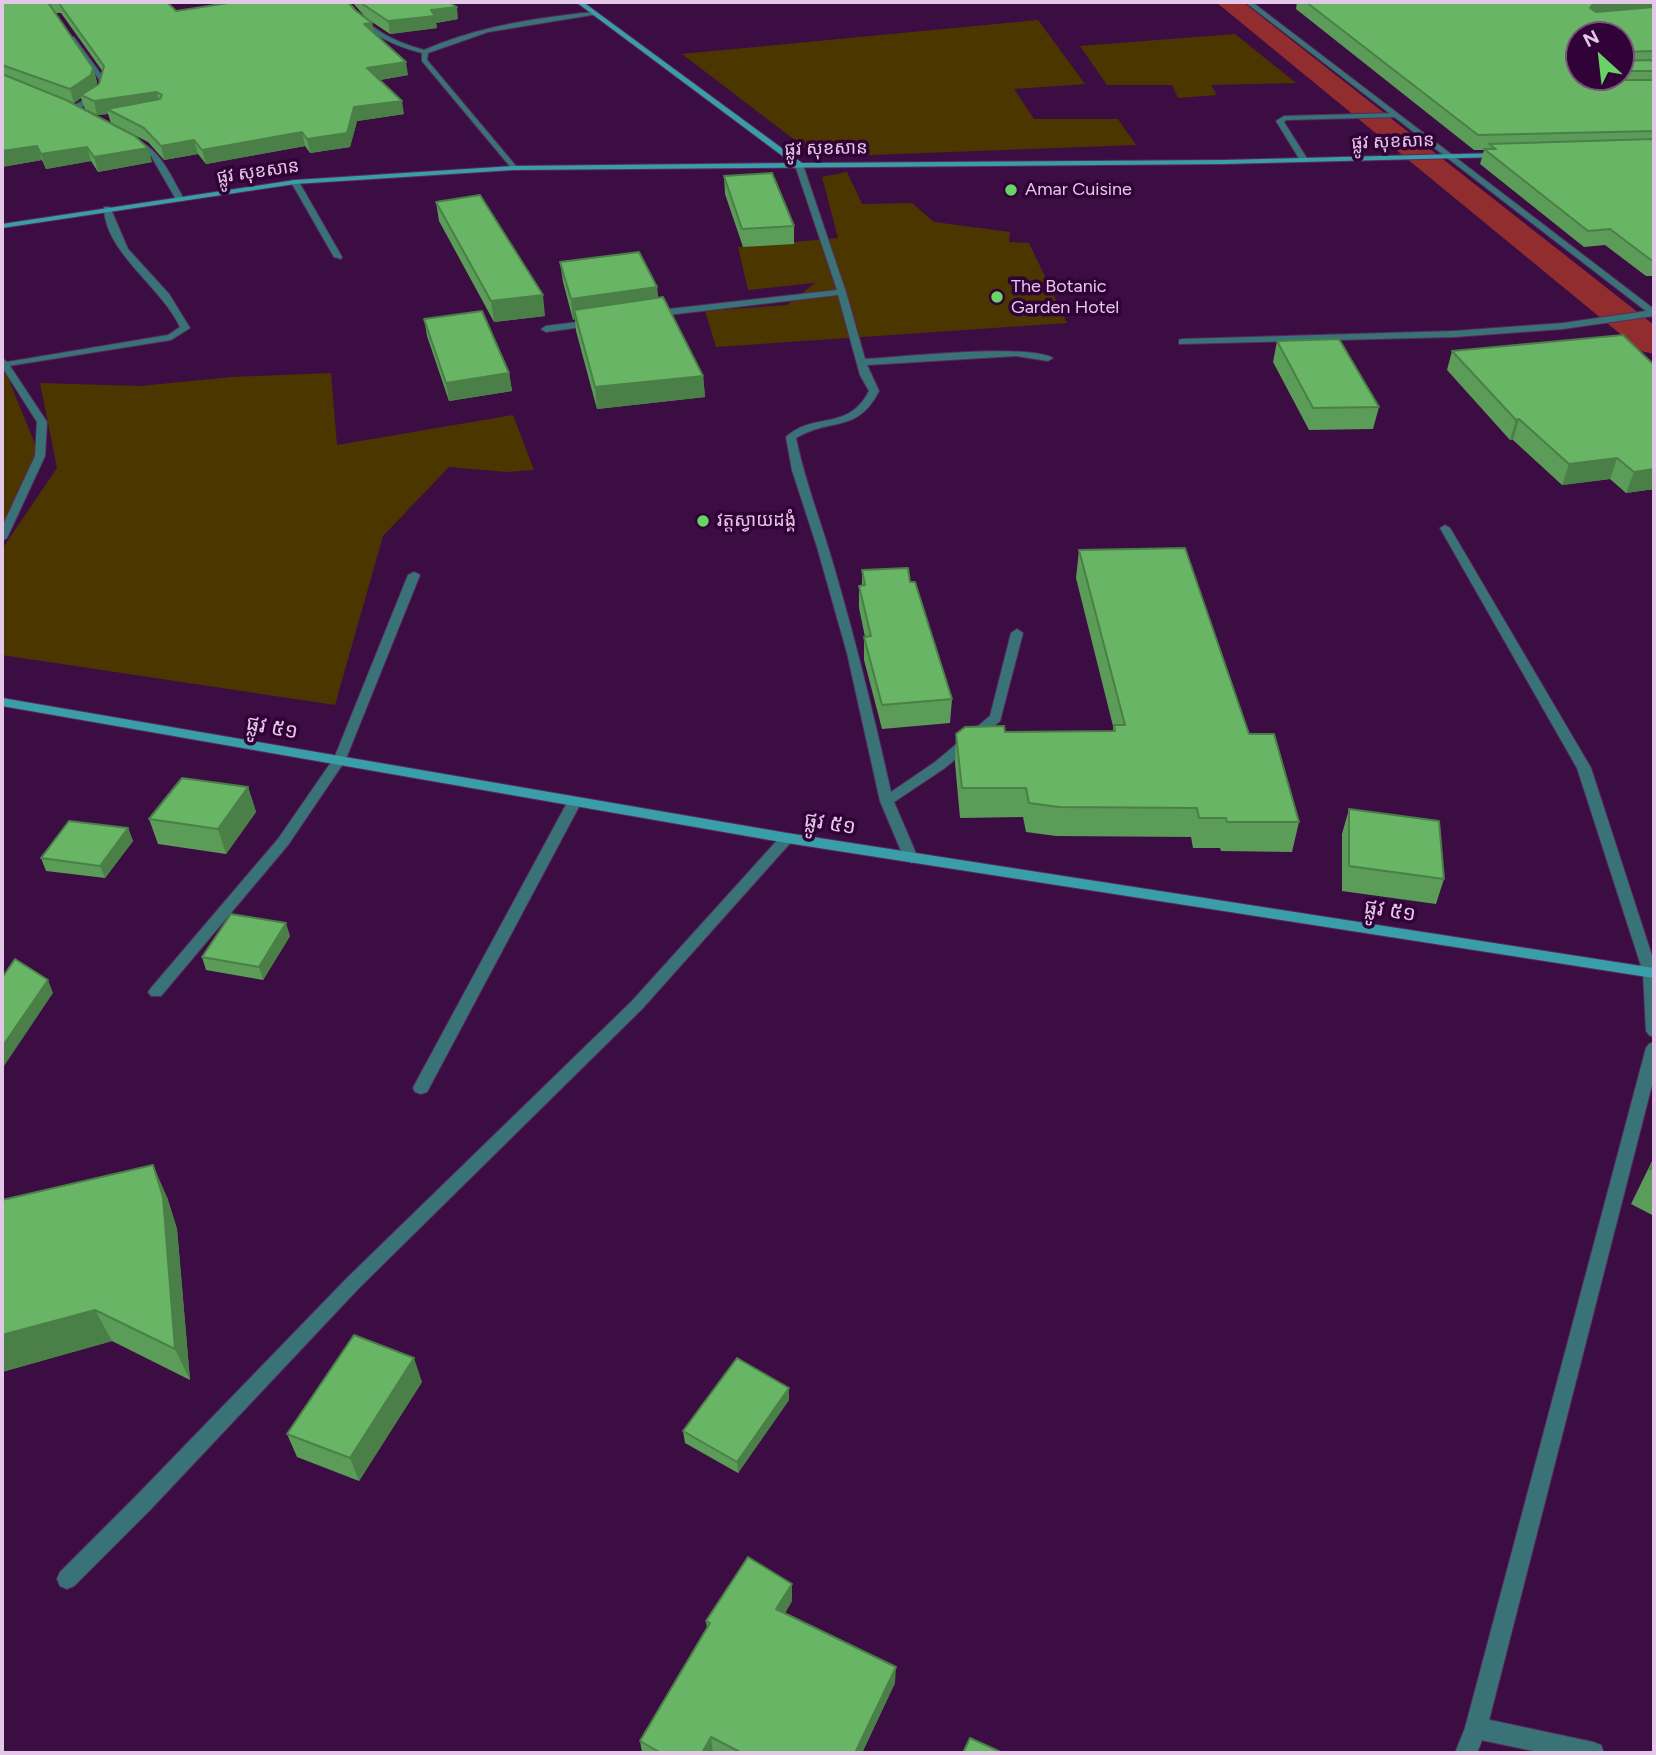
<!DOCTYPE html>
<html>
<head>
<meta charset="utf-8">
<style>
	body { margin:0 }
	#map { position:relative; width:1656px; height:1755px; overflow:hidden; background:#3c0d42; font-family:Figtree,sans-serif }
	canvas { display:block }
	.frame { position:absolute; inset:0; border:4px solid #e4c8e7; pointer-events:none }
	.north { position:absolute; left:1565px; top:21px; width:70px; height:70px; box-sizing:border-box; background:#310237; border:2px solid #79517d; border-radius:50%; rotate:333deg; font-size:19px; font-weight:700; line-height:28px; text-align:center; color:#e4c8e7 }
	.north::after { content:''; display:block; margin:auto; width:24px; height:32px; background:#68d465; clip-path:polygon(50% 0,100% 100%,50% 72%,0 100%) }
</style>
</head>
<body>
<div id="map">
<canvas width="1656" height="1755"></canvas>
<div class="frame"></div>
<div class="north">N</div>
</div>
<script>
const ctx = document.querySelector('canvas').getContext('2d');
ctx.lineJoin = 'round';
function paint(path, color) {
  ctx.fillStyle = color;
  ctx.fill(path, 'evenodd');
}
function trace(path, color, width, dash) {
  ctx.strokeStyle = color;
  ctx.lineWidth = width;
  ctx.lineCap = dash ? 'butt' : 'round';
  ctx.setLineDash(dash || []);
  ctx.stroke(path);
}
function label(font, color, halo, rows, align = 'center') {
  ctx.font = font + ' Figtree,"Noto Sans Khmer",sans-serif';
  ctx.lineWidth = 7;
  ctx.setLineDash([]);
  ctx.textBaseline = 'middle';
  ctx.strokeStyle = halo;
  ctx.fillStyle = color;
  for (const [text, x, y, turn = 0] of rows) {
    ctx.save();
    ctx.translate(x, y);
    ctx.rotate((+turn || 0) * Math.PI / 180);
    ctx.textAlign = isNaN(turn) ? turn : align;
    if (halo) ctx.strokeText(text, 0, 0);
    ctx.fillText(text, 0, 0);
    ctx.restore();
  }
}
const green = new Path2D(`
	M1038 20 1085 84 1014 89 1034 119H1118L1136 145 817 157 682 54Z
	M1235 34 1296 83 1211 85 1217 95 1178 98 1172 85H1107L1080 46Z
	M847 172 862 204 912 203 934 222 1010 232 1009 242 1029 243 1067 323 716 347 705 311 787 305 815 283 748 290 738 247 838 238 822 177Z
	M2 363 40 456 2 538Z
	M331 373 337 445 513 415 534 470 507 472 449 467 383 536 335 705 2 655V549L57 468 40 383 140 386 232 377Z`);
const canal = new Path2D(`
	M1216 2H1243L1654 325V354L1641 351Z`);
const lane = new Path2D(`
	M1397 113 1400 117 1286 120 1284 122 1308 160 1304 162 1300 160 1276 121 1284 116Z
	M799 163 803 165 846 292 865 359C901 357 1029 343 1053 358L1048 361 1016 356 867 365 879 391C857 434 831 417 796 438 805 483 822 524 834 567 856 642 874 716 891 792L935 762 990 716 1011 633 1017 629 1023 633 1000 721 945 768 894 802 918 858 911 863 904 858 880 801 847 653 817 547 792 470 786 437C815 411 848 432 869 391L860 375 838 295 651 317 646 314 651 311 837 290 795 165Z
	M292 180 299 182 342 257 341 259 334 257 291 182Z
	M593 320 596 321V325L546 332 541 329 546 326Z
	M5 362 8 363 47 422 45 456 7 538 2 541V527L35 456 37 422 2 367V363Z
	M1445 525 1450 528 1591 768 1654 962V976H1645L1643 972 1577 768 1440 528Z
	M414 572 420 575 345 761 344 764H334L333 761 408 575Z
	M575 797 582 801 427 1092 421 1094 415 1092 413 1088 415 1084 568 801Z
	M1476 1717 1593 1742 1601 1745 1604 1753H1543L1476 1739 1468 1736 1465 1728 1468 1720Z`);
const street = new Path2D(`
	M343 2H349C369 29 392 41 424 50 470 30 517 21 566 15 576 14 589 11 598 14L488 32 428 53 427 60 516 166 517 168 513 170 422 61V53C387 44 364 31 343 2Z
	M579 2H593L581 5Z
	M1245 2H1252L1654 309V316L1563 329 1454 337 1179 344V340L1182 339 1454 331 1563 323 1646 311Z
	M70 37H74L106 81 100 97 74 111 71 107 95 94 100 81Z
	M131 140C158 142 172 179 184 199L183 201H177L151 156 131 144Z
	M104 207H110L128 249 169 294 190 328 171 340 2 367V358L7 362 168 335 180 327C162 287 104 252 104 207Z
	M339 757 345 761 288 845 161 996H151L148 992 151 988 278 839 334 758Z
	M787 833 794 838 792 841 642 1009 359 1288 151 1509 74 1586 67 1589 60 1586 57 1579 60 1572 137 1495 347 1278 632 1001 782 835Z
	M1650 967 1654 968V1037L1649 1035 1646 1031 1643 972 1645 968Z
	M1654 1042V1077L1487 1728 1477 1753H1455L1465 1728 1646 1048 1649 1044Z`);
const secondary = new Path2D(`
	M576 2H583L802 163 1224 160 1499 153 1503 155 1499 157 1224 164 513 170 295 184 2 228V224L295 180 513 166 792 163Z
	M2 698 787 833 1654 968V978L787 843 2 706Z`);
const wall = new Path2D(`
	M2 2H161L176 11 355 10 372 23 374 33 408 75 380 80 404 114 357 121 350 147 310 153 305 146 206 164 198 154 164 160 148 142 111 123 108 114 97 115 85 109 81 98 74 103 70 102 152 162 98 172 91 161 46 169 42 160 2 167ZM56 13H61L103 72 99 84 96 86 97 82 93 68Z
	M352 2H448L458 19 436 23 437 28 390 34 366 18Z
	M1297 2H1654V276H1646L1605 245 1584 247 1480 164 1484 150H1474L1296 9ZM1621 35V77H1579Z
	M724 176 794 226V244L743 247 725 194Z
	M436 202 545 316 494 322 439 221Z
	M560 262 657 287 658 298 703 376 705 397 597 409 576 331 575 319 573 320 563 282Z
	M424 319 509 373 512 391 449 401 427 336Z
	M1277 341 1379 407 1373 429 1309 430 1273 362Z
	M1452 351 1654 365V489L1626 493 1610 479 1562 485 1513 440H1510L1447 370Z
	M1079 550 1249 734 1299 822 1292 852 1221 851 1220 848H1193L1191 837 1056 836 1026 832 1023 817 960 818 955 763 956 734 1005 732H1113V726L1076 578Z
	M862 570 910 582 952 699 950 723 882 729 864 660V637H865L859 608V586L862 585Z
	M248 787 256 812 226 854 158 844 149 819Z
	M1349 809 1444 879 1436 904 1342 891V834Z
	M128 828 133 841 105 878 46 871 41 858Z
	M290 936 263 980 206 970 202 957Z
	M1654 1157V1216L1631 1204Z
	M167 1197 177 1229 190 1380 112 1341 2 1372V1200Z
	M422 1382 359 1481 297 1457 287 1434Z
	M789 1400 738 1473 685 1443 683 1431Z
	M792 1601 785 1613 895 1683 862 1753H642L640 1741 707 1628 706 1621Z`);
const shadedWall = new Path2D(`
	M1626 2H1654V10L1586 21 1590 8 1592 5Z
	M457 7 458 19 436 23 437 28 390 34 388 21 431 10Z
	M372 23 375 36 364 24Z
	M406 62 408 75 369 82 367 68Z
	M93 68 97 82 95 89 81 95V98L74 103 70 89Z
	M157 92 160 106 107 109 108 114 97 115 94 101Z
	M402 101 404 114 357 121 350 147 310 153 307 139 354 107Z
	M302 132 305 146 206 164 202 150Z
	M194 140 198 154 164 160 161 146Z
	M37 146 42 160 2 167V151Z
	M87 147 91 161 46 169 41 154Z
	M148 148 152 162 98 172 94 157Z
	M657 287 659 308 574 310 575 319 573 320 571 299Z
	M543 295 545 316 494 322 491 301Z
	M509 373 512 391 449 401 446 383Z
	M703 376 705 397 597 409 595 387Z
	M1519 419 1513 440H1510L1516 420Z
	M1617 458 1610 479 1562 485 1569 464Z
	M1654 469V489L1626 493 1634 472Z
	M248 787 256 812 226 854 218 829Z
	M128 828 133 841 105 878 100 866Z
	M286 923 290 936 263 980 259 967Z
	M48 980 53 993 2 1069V1047Z
	M153 1165 167 1197 177 1229 190 1380 175 1349Z
	M95 1310 112 1341 2 1372V1335Z
	M414 1358 422 1382 359 1481 350 1458Z
	M789 1388V1400L738 1473 737 1462Z
	M792 1584V1601L777 1626 776 1609Z
	M896 1667 895 1683 862 1753H855Z
	M711 1737 713 1753H702Z`);
const building = new Path2D(`
	M2 2H49V4L93 68 91 75 70 89 2 65Z
	M58 2H167L176 11 235 2H348L355 10 372 23 364 24 406 62 367 68 402 101 354 107 347 133 307 139 302 132 202 150 194 140 161 146 144 128 107 109 160 99 162 95 157 92 94 101 81 95 99 84 104 66Z
	M361 2H448L457 7 431 10 435 16 388 21 364 5Z
	M1306 2H1626L1592 5 1590 8 1596 12 1654 7V52L1652 51 1625 52 1623 54 1625 61 1650 60 1654 62V71H1626L1621 68V35H1579V77H1617L1622 80H1654V131L1478 135Z
	M2 74 66 100 135 136 148 148 94 157 87 147 41 154 37 146 2 151Z
	M1654 139V260H1651L1610 229 1588 231 1484 149H1496L1489 144Z
	M772 173 794 226 742 229 724 176Z
	M480 195 543 295 491 301 436 202Z
	M639 252 657 287 571 299 560 262Z
	M663 297 703 376 595 387 574 310Z
	M482 311 509 373 446 383 424 319Z
	M1623 335 1654 365V469L1634 472 1617 458 1569 464 1519 419 1516 420 1452 351Z
	M1339 339 1379 407 1313 408 1277 341Z
	M1185 548 1249 734H1274L1299 822H1227L1226 818H1199L1197 808 1059 807 1029 803 1026 788H962L956 734 965 727 1004 726 1005 732 1115 731 1114 725H1125L1079 550Z
	M908 568 910 582H915L952 699 882 705 864 637 871 636 859 586 865 585 862 570Z
	M182 778 248 787 218 829 149 819Z
	M1349 809 1439 821 1444 879 1349 866Z
	M69 821 128 828 100 866 41 858Z
	M231 914 286 923 259 967 202 957Z
	M15 959 48 980 2 1047V978Z
	M1654 1161V1170L1650 1169Z
	M153 1165 163 1197 175 1349 95 1310 2 1335V1200Z
	M354 1335 414 1358 350 1458 287 1434Z
	M737 1358 789 1388 737 1462 683 1431Z
	M748 1557 792 1584 776 1609 896 1667 855 1753H742L711 1737 702 1753H661L640 1741 710 1623 706 1621Z
	M970 1738 1003 1753H963Z`);
const markers = [
	[1011,190,7,"#68d465"],
	[997,297,7,"#68d465"],
	[703,521,7,"#68d465"]
];
const farStreetnames = [
	["ផ្លូវ សុខសាន",1393,142,-2],
	["ផ្លូវ សុខសាន",826,149,-1],
	["ផ្លូវ សុខសាន",258,172,-8]
];
const farPoinames = [
	["Amar Cuisine",1025,190],
	["The Botanic",1011,287],
	["Garden Hotel",1011,308],
	["វត្តស្វាយដង្គំ",717,521]
];
const streetNames = [
	["ផ្លូវ ៥១",272,728,10],
	["ផ្លូវ ៥១",830,824,9],
	["ផ្លូវ ៥១",1390,911,9]
];
paint(green, '#4c3600');
paint(canal, '#922d2f');
trace(lane, '#572b5c', 2);
trace(street, '#572b5c', 2);
trace(secondary, '#572b5c', 2);
paint(lane, '#397378');
paint(street, '#397378');
paint(secondary, '#399ea7');
paint(wall, '#5a9c58');
paint(shadedWall, '#4a7f47');
paint(building, '#69b566');
trace(building, '#4a7f47', 2);
for (const [x, y, r, color] of markers) {
  const dot = new Path2D();
  dot.arc(x, y, r, 0, 2 * Math.PI);
  ctx.fillStyle = color;
  ctx.fill(dot);
  trace(dot, '#310237', 2.5);
}
label('18px', '#e4c8e7', '#310237', farStreetnames);
label('18px', '#e4c8e7', '#310237', farPoinames, 'left');
label('21px', '#e4c8e7', '#310237', streetNames);
</script>
</body>
</html>
